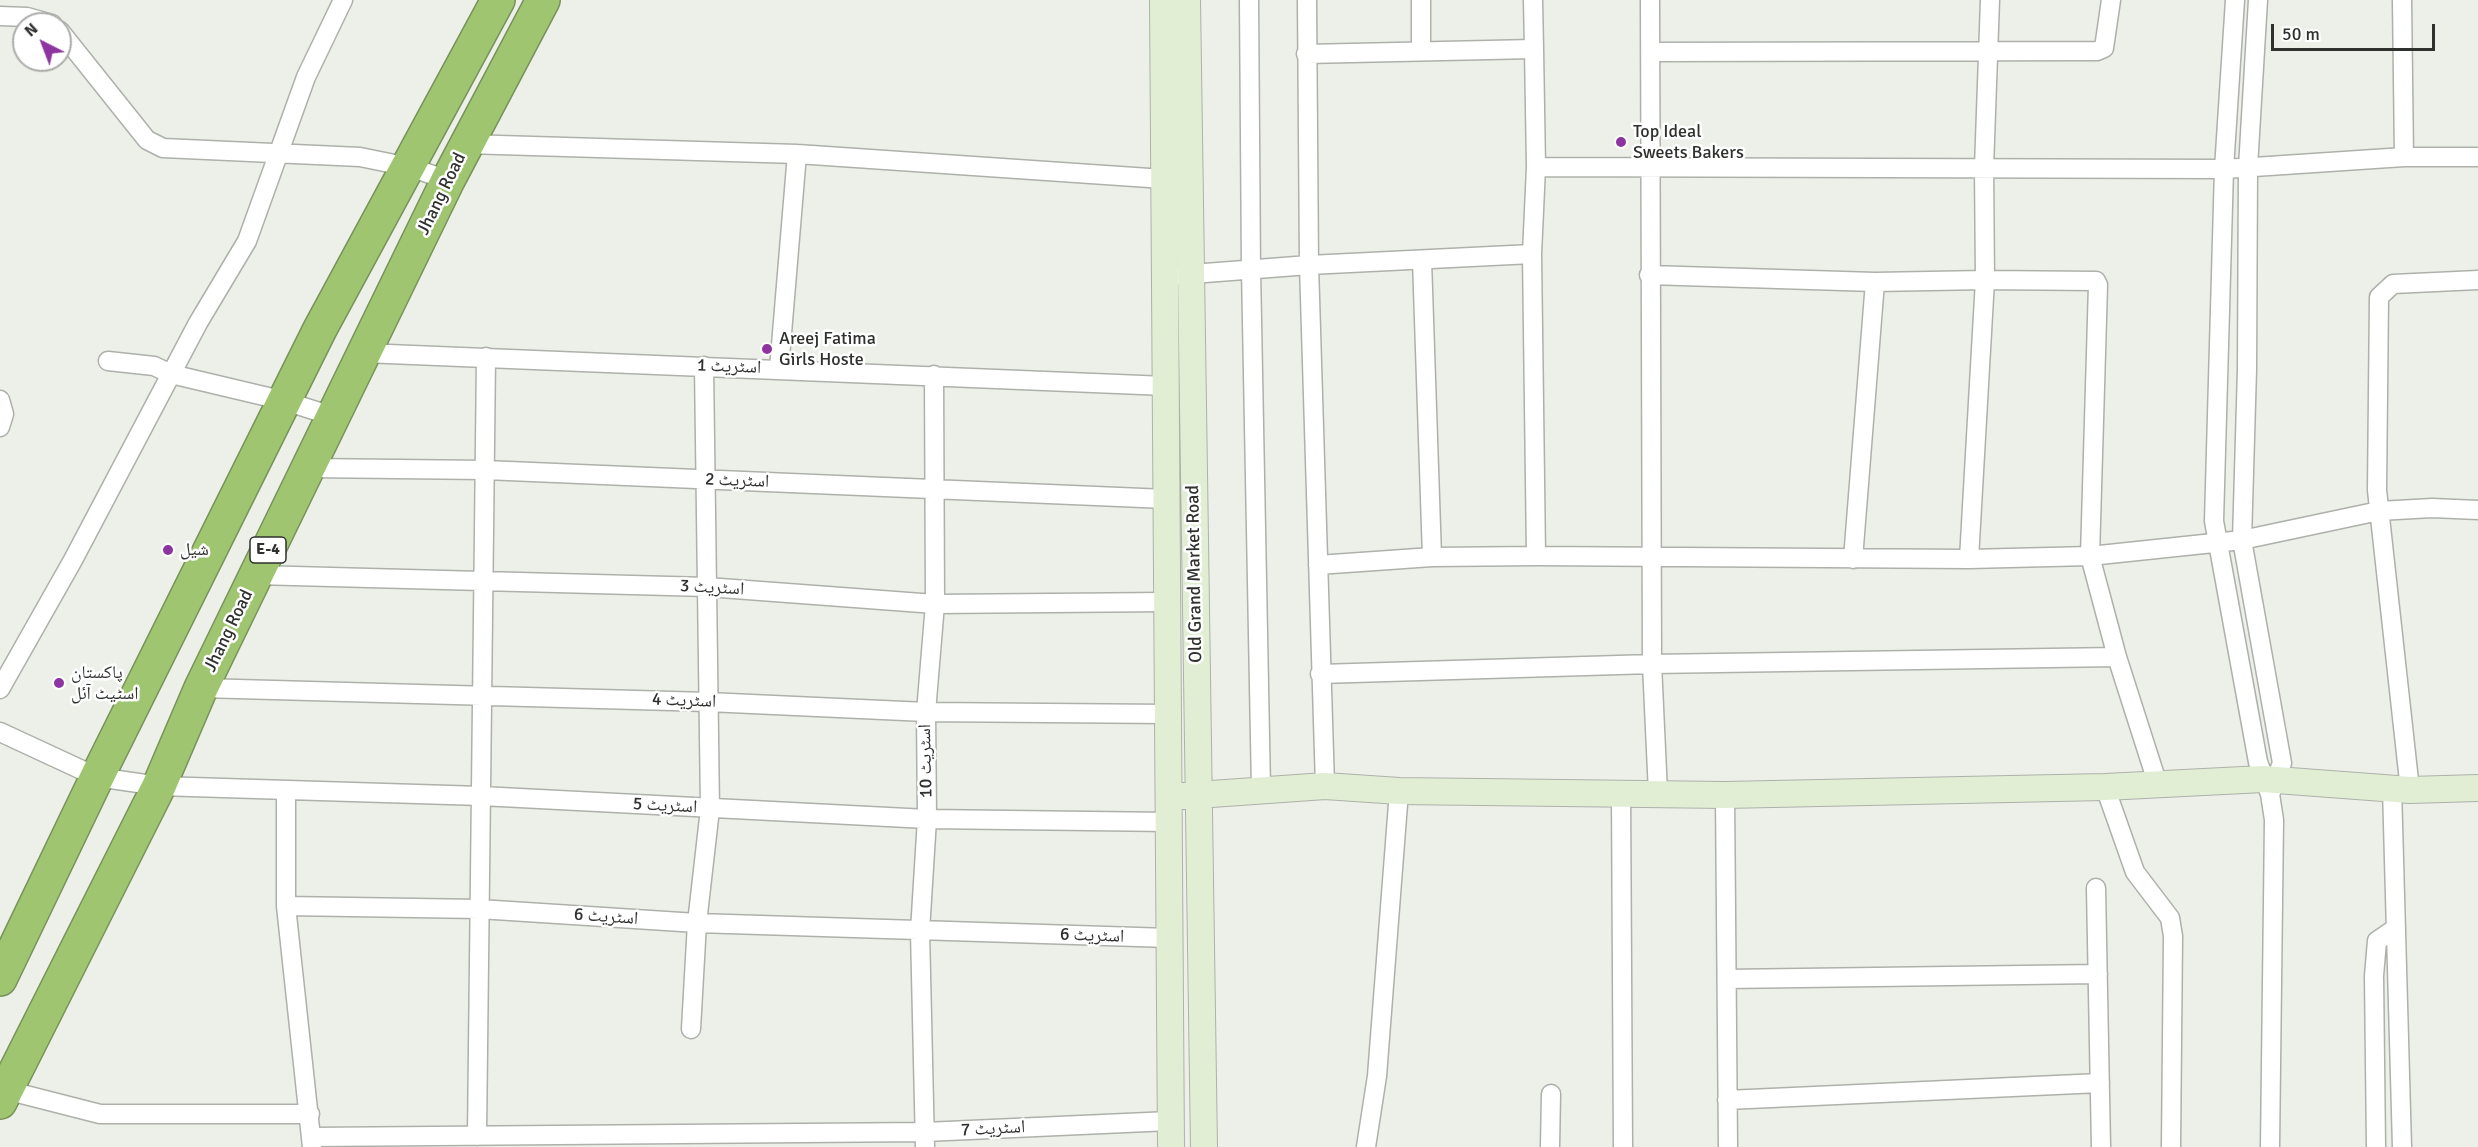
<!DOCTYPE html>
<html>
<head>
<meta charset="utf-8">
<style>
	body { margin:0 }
	#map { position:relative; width:2478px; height:1147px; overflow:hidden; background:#ecf0e9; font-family:Signika,sans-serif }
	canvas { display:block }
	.north { position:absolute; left:12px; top:12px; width:60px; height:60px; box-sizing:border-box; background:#fff; border:2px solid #acadab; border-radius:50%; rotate:318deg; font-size:16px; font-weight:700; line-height:24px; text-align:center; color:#2f312e }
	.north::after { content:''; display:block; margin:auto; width:21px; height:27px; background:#8d34a0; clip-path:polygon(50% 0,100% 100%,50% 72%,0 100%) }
	.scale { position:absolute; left:2271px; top:24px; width:164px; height:27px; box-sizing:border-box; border:3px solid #2f312e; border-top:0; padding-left:8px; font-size:18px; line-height:21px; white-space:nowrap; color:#2f312e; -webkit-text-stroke:4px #fff; paint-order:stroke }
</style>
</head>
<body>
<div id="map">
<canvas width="2478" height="1147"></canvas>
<div class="north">N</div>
<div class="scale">50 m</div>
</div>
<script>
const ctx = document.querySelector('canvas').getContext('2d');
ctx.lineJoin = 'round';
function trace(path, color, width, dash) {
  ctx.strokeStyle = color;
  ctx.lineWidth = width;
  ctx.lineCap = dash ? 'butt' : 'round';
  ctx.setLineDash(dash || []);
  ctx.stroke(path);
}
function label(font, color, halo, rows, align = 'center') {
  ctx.font = font + ' Signika,"Noto Naskh Arabic",sans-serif';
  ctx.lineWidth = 5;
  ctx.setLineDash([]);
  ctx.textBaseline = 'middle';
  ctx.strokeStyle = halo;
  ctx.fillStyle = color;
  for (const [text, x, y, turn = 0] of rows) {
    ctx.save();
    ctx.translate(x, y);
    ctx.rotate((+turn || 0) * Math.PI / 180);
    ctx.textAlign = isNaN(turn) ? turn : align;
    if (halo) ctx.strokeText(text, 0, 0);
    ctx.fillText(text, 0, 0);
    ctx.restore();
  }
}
const street = new Path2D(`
	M1249 0 1251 269 1261 789
	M1307 0 1309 265 1325 786
	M1421 0V51
	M1533 0 1534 49
	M1650 0 1652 664 1658 793
	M2235 0 2224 169 2214 521 2258 762 2270 794 2274 820 2270 1147
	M2258 0 2248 167 2247 369 2242 540 2282 763 2272 790
	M2402 0 2404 157
	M0 16 27 17 52 24
	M60 31 147 140 163 148 360 157 409 167 448 180
	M1651 52 2097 51 2104 48 2111 0
	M1306 54 1534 49 1536 167 1532 254 1536 556
	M466 144 797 154 1164 179
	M1536 167 2224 169 2404 157H2478
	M1422 260 1432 557
	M1179 275 1309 265 1532 254
	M1649 275 1875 282 1985 280 2096 281 2098 285 2090 556 2117 657 2158 785
	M364 353 1166 386
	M108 361 154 366 171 374 285 401 335 417
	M779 369 797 154
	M0 400 4 414 0 427
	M309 468 485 470 1166 499
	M1853 559 1875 282
	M1969 559 1985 280 1984 168 1990 0
	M1318 565 1432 557 1536 556 1969 559 2090 556 2242 540 2379 511 2432 508 2478 510
	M256 575 707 587 935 604 1167 602
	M1320 674 1652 664 2117 657
	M201 688 708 702 926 712 1168 714
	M0 689 73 560 198 323 247 241 306 77 343 0
	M0 732 97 777 159 786 481 796 927 819 1170 822
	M2105 787 2135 872 2170 918 2173 936 2171 1147
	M2392 788 2402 1147
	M286 790V906L312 1147
	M2410 790 2377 490 2379 297 2393 284 2478 280
	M1621 793 1623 1147
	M1725 795 1728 1147
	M2096 888 2101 1147
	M286 906 479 909 697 923 1169 938
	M1727 979 2098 974
	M691 1029 697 923 710 809 704 366
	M6 1090 100 1114H310
	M1727 1100 2100 1083
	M477 1136 486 357
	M312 1137 925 1132 1170 1121
	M925 1147 920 931 927 819 926 712 935 604 934 375
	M1366 1147 1377 1076 1399 791
	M1550 1147 1551 1094
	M2376 1147 2374 976 2377 941 2396 928`);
const secondary = new Path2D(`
	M1163 0 1171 1147
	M1187 0 1204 1147
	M1169 797 1325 786 1399 791 1725 795 2105 787 2263 779 2410 790 2478 788`);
const highway = new Path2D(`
	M0 979 97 777 320 329 498 0
	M0 1102 159 786 201 688 448 180 543 0`);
const markers = [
	[1621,142,6,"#8d34a0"],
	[767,349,6,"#8d34a0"],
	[168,550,6,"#8d34a0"],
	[59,683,6,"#8d34a0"]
];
const shields = [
	[268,550,36]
];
const shieldNames = [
	["E-4",268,550]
];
const poiNames = [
	["Top Ideal",1633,132],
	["Sweets Bakers",1633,153],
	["Areej Fatima",779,339],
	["Girls Hoste",779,360],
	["شیل",180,550],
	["پاکستان",71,673],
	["اسٹیٹ آئل",71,694]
];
const streetNames = [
	["Jhang Road",442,194,-64],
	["اسٹریٹ 1",729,367,2],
	["اسٹریٹ 2",737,481,2],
	["Old Grand Market Road",1195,574,-91],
	["اسٹریٹ 3",712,588,3],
	["Jhang Road",229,631,-64],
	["اسٹریٹ 4",684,701,2],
	["اسٹریٹ 10",926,761,-91],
	["اسٹریٹ 5",665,806,3],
	["اسٹریٹ 6",606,917,4],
	["اسٹریٹ 6",1092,936,2],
	["اسٹریٹ 7",993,1129,-3]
];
trace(street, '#adb1aa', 21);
trace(secondary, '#adb1aa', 28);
trace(highway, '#78915a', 36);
trace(street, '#fff', 18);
trace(secondary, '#e2eed4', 26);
trace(highway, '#9fc571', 33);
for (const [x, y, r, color] of markers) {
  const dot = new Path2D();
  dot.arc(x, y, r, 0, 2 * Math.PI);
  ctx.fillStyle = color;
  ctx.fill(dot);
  trace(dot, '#fff', 2);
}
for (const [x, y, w] of shields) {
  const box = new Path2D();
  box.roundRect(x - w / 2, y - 13, w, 26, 4.5);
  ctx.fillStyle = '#fff';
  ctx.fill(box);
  trace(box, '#2f312e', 1.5);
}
label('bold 16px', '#2f312e', null, shieldNames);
label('18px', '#2f312e', '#fff', poiNames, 'left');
label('18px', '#2f312e', '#fff', streetNames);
</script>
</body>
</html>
